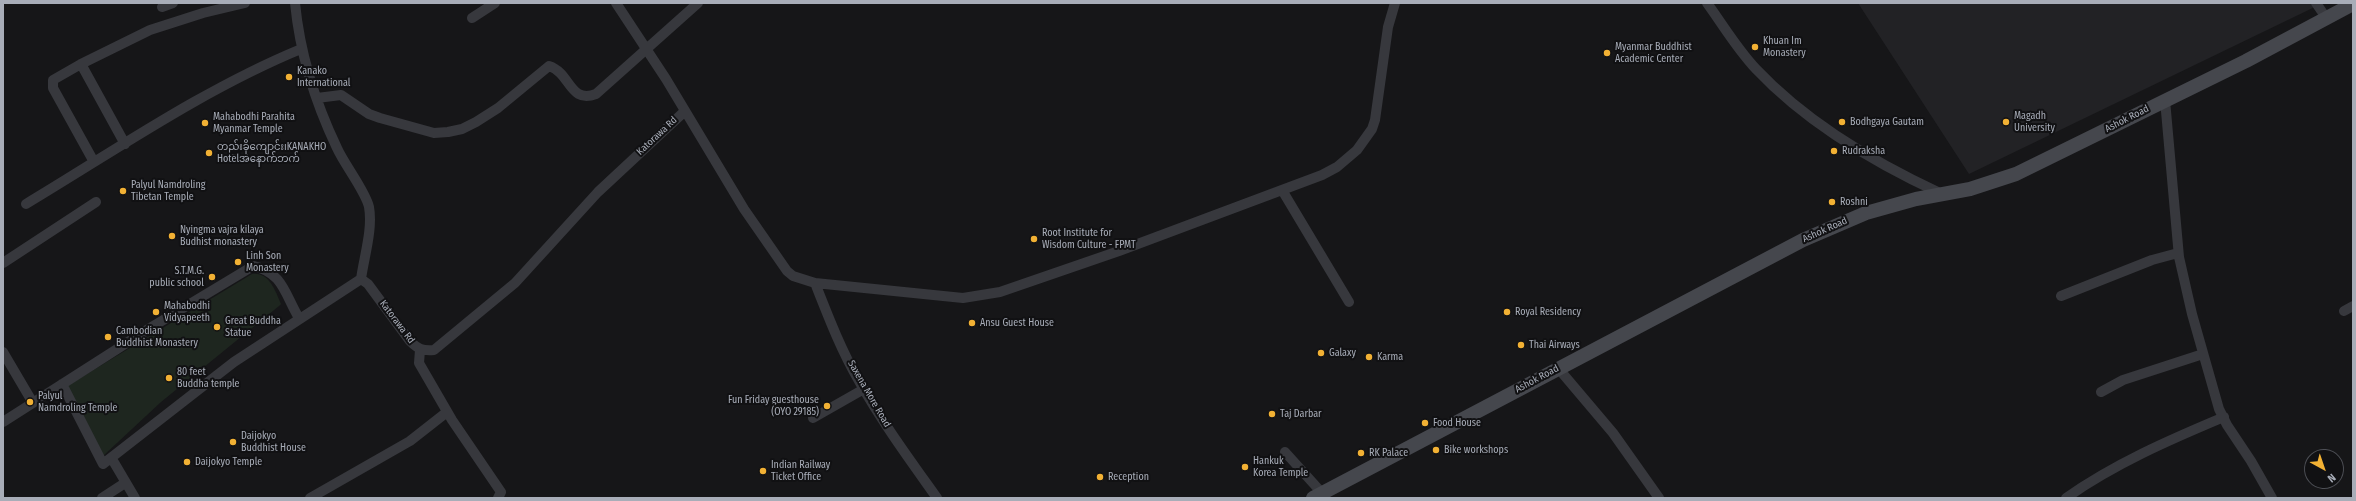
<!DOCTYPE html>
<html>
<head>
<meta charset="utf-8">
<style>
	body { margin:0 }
	#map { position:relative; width:2356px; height:501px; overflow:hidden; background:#161618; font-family:"Fira Sans Condensed",sans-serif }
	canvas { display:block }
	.frame { position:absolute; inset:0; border:4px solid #a8adb8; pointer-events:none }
	.north { position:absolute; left:2304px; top:449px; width:40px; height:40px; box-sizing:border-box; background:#111113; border:1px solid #4d4f55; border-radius:50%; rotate:140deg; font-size:11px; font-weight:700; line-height:16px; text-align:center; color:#a8adb8 }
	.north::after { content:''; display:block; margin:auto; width:14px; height:18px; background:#f2b134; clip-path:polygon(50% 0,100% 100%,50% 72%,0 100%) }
</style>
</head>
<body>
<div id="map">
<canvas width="2356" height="501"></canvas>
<div class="frame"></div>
<div class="north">N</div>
</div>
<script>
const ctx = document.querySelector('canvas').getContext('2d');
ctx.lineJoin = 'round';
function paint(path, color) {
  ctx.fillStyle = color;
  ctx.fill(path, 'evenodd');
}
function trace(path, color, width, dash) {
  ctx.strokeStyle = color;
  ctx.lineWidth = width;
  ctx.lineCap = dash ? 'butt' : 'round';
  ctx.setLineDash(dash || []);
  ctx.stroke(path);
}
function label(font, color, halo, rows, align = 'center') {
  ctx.font = font + ' "Fira Sans Condensed","Noto Sans Myanmar",sans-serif';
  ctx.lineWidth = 4;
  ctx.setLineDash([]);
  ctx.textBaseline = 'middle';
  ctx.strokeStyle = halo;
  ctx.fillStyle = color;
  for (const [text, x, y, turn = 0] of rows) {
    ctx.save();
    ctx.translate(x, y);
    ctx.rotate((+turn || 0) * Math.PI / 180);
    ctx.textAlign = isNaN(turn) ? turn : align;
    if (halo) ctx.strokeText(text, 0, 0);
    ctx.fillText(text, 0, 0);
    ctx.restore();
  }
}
const built = new Path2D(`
	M1858 3H2323L1969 174Z`);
const green = new Path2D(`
	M252 274C269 272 275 290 281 304L279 306 161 402 103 456 67 386Z`);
const street = new Path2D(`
	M295 3C300 54 315 102 337 148 344 164 366 192 369 207 373 229 364 257 361 279L368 284 410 341C418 349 422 351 434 350L515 283 598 192 685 111
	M616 3 666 79 744 209 787 271 793 276 815 283 963 298 1000 292 1119 251 1322 175 1337 167 1357 150 1372 129 1375 120 1388 27 1395 3
	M1707 3C1723 25 1737 49 1756 69 1806 122 1877 164 1942 194
	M2316 3 2327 19
	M162 7 173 3
	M472 18 495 3
	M81 64 125 144
	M317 98 341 95 369 114 380 118 434 133 448 132 462 129 476 122 498 108 549 66C571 73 569 104 596 94L698 3
	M2165 100 2179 257 2192 314 2219 409 2227 425 2251 461 2272 498
	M94 162 53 88V80L81 64 150 30 203 13 245 3
	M1282 190 1349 302
	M26 204C116 150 204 89 301 49
	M3 263 96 202
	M815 283C828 316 841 350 859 381 882 422 910 460 937 498
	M2061 296 2152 260 2178 253
	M2344 311 2353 306
	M420 350 419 363 452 420 501 492 498 498
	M3 352 33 403
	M1558 368 1613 433 1659 498
	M62 384 103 464 234 362 361 279
	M2101 392 2123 380 2203 354
	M813 418 864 389
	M3 422 150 328 253 266C283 272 285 295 299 318
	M1285 452 1322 493
	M112 459 135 498
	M102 498 125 483
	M310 498 410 441 447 412
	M2066 498C2114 464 2169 440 2224 417`);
const secondary = new Path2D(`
	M1313 498 1803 240 1866 213 1916 199 1970 189 2016 174 2246 61 2353 4`);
const markers = [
	[1755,47,4,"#f2b134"],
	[1607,53,4,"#f2b134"],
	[289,77,4,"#f2b134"],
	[1842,122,4,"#f2b134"],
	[2006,122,4,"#f2b134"],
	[205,123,4,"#f2b134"],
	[1834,151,4,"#f2b134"],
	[209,153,4,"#f2b134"],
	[123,191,4,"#f2b134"],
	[1832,202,4,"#f2b134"],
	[172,236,4,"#f2b134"],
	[1034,239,4,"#f2b134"],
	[238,262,4,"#f2b134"],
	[212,277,4,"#f2b134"],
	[156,312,4,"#f2b134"],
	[1507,312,4,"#f2b134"],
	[972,323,4,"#f2b134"],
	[217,327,4,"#f2b134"],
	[108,337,4,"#f2b134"],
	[1521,345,4,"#f2b134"],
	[1321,353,4,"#f2b134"],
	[1369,357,4,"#f2b134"],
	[169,378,4,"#f2b134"],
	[30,402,4,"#f2b134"],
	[827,406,4,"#f2b134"],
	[1272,414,4,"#f2b134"],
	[1425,423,4,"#f2b134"],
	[233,442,4,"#f2b134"],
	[1436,450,4,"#f2b134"],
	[1361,453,4,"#f2b134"],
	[187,462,4,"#f2b134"],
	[1245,467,4,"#f2b134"],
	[763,471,4,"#f2b134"],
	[1100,477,4,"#f2b134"]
];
const poiNames = [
	["Khuan Im",1763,41],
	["Monastery",1763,53],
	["Myanmar Buddhist",1615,47],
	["Academic Center",1615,59],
	["Kanako",297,71],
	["International",297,83],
	["Magadh",2014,116],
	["University",2014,128],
	["Mahabodhi Parahita",213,117],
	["Myanmar Temple",213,129],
	["Bodhgaya Gautam",1850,122],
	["တည်းခိုကျောင်း၊KANAKHO",217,147],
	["Hotelအနောက်ဘက်",217,159],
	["Rudraksha",1842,151],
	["Palyul Namdroling",131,185],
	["Tibetan Temple",131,197],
	["Roshni",1840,202],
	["Nyingma vajra kilaya",180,230],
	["Budhist monastery",180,242],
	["Root Institute for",1042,233],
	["Wisdom Culture - FPMT",1042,245],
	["Linh Son",246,256],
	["Monastery",246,268],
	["S.T.M.G.",204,271,"right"],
	["public school",204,283,"right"],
	["Mahabodhi",164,306],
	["Vidyapeeth",164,318],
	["Royal Residency",1515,312],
	["Great Buddha",225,321],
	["Statue",225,333],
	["Ansu Guest House",980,323],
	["Cambodian",116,331],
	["Buddhist Monastery",116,343],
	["Thai Airways",1529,345],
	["Galaxy",1329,353],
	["Karma",1377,357],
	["80 feet",177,372],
	["Buddha temple",177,384],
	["Palyul",38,396],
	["Namdroling Temple",38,408],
	["Fun Friday guesthouse",819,400,"right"],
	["(OYO 29185)",819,412,"right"],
	["Taj Darbar",1280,414],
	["Food House",1433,423],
	["Daijokyo",241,436],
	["Buddhist House",241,448],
	["Bike workshops",1444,450],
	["RK Palace",1369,453],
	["Hankuk",1253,461],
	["Korea Temple",1253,473],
	["Daijokyo Temple",195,462],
	["Indian Railway",771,465],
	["Ticket Office",771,477],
	["Reception",1108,477]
];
const streetNames = [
	["Ashok Road",2127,119,-27],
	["Katorawa Rd",657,136,-43],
	["Ashok Road",1825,230,-24],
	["Katorawa Rd",397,322,53],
	["Ashok Road",1537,379,-28],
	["Saxena More Road",869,394,60]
];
paint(built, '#222225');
paint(green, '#1e261f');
trace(street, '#37383d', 10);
trace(secondary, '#45474d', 14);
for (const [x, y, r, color] of markers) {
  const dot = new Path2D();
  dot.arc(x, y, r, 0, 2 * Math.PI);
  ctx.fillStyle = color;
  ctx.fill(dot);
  trace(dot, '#111113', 1.5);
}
label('10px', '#a8adb8', '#111113', poiNames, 'left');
label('10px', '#a8adb8', '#111113', streetNames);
</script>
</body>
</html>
